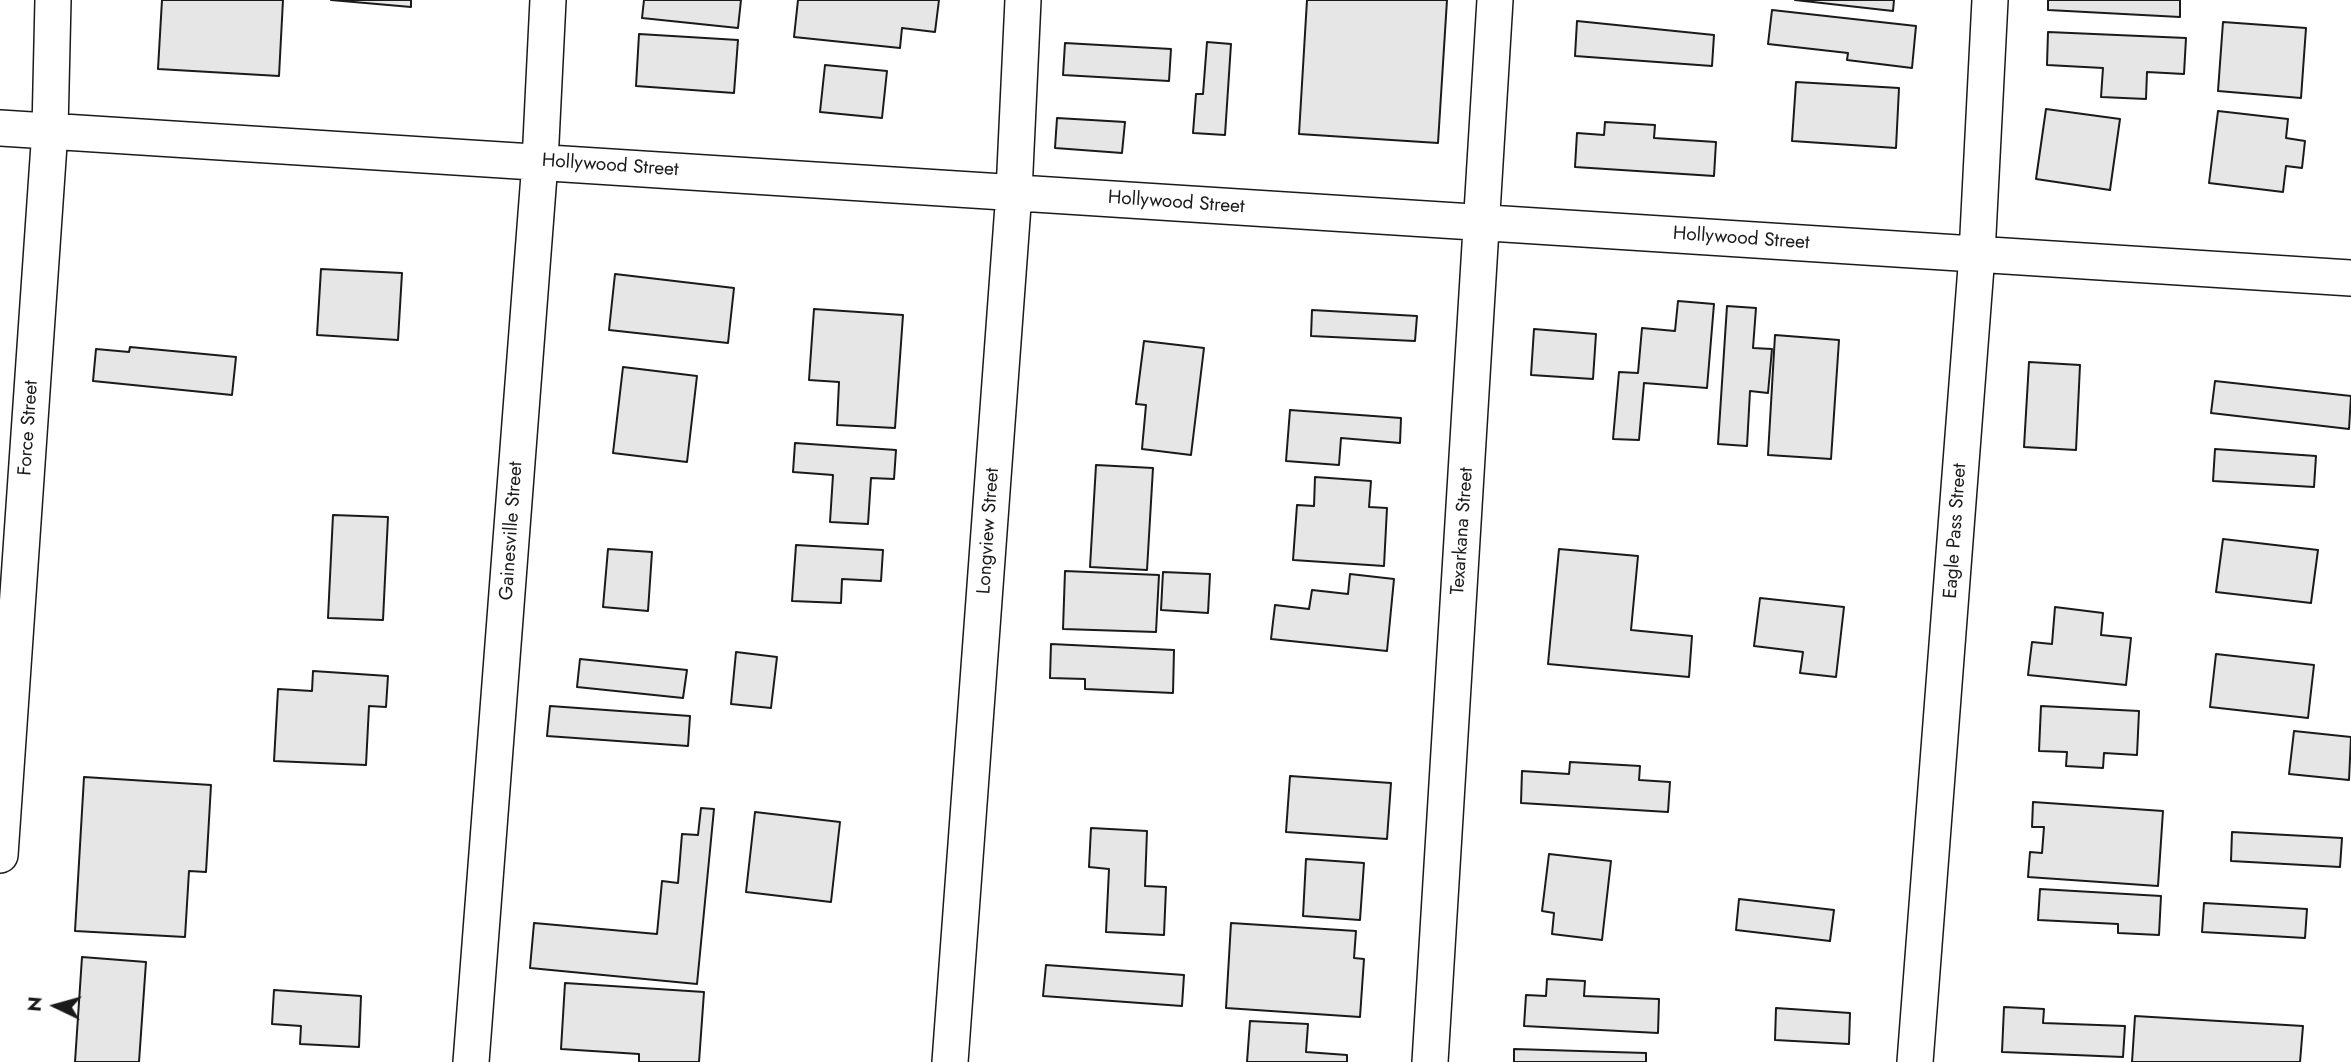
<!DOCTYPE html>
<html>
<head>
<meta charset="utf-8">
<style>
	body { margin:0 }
	#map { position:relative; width:2351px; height:1062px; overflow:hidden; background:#fff; font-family:Jost,sans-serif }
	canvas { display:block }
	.north { position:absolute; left:21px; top:971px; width:70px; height:70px; -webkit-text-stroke:5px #fff; paint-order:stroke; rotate:275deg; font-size:19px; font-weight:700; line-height:28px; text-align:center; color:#1a1a1a }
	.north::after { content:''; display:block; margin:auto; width:24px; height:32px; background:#1a1a1a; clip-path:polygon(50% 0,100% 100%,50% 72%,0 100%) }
</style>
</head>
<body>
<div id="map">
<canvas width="2351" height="1062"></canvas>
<div class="north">N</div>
</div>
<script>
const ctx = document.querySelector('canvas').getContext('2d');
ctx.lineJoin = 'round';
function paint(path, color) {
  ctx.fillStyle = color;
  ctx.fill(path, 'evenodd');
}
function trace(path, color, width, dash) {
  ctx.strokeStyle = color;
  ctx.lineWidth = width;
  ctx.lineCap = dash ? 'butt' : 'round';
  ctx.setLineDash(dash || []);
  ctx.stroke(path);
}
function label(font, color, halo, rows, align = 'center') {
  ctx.font = font + ' Jost,sans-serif';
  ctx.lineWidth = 5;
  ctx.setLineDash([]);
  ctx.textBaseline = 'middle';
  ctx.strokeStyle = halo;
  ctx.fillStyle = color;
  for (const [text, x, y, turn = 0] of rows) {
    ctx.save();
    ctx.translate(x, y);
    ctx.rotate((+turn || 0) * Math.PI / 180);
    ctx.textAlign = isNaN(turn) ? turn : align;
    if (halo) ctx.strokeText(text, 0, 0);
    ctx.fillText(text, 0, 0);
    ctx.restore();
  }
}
const building = new Path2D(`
	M162 0H283L279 76 158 69Z
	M331 0H411V7Z
	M644 0H741L738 28 642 18Z
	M798 0H939L935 32 902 28 900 48 794 37Z
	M1307 0H1447L1438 143 1299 134Z
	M1795 0H1894L1893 11Z
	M2048 0H2180V17L2048 10Z
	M1772 10 1916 26 1912 68 1847 60 1848 53 1768 44Z
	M1577 21 1714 35 1712 66 1575 56Z
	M2223 22 2306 28 2301 98 2218 91Z
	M2048 32 2186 38 2184 74 2147 72 2146 99 2101 97 2103 68 2047 65Z
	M639 34 738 40 734 93 636 86Z
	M1207 42 1231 44 1225 135 1193 133 1196 94H1203Z
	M1065 43 1171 49 1169 81 1063 75Z
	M825 65 887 71 882 118 820 112Z
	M1796 82 1899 88 1896 148 1792 141Z
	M2046 109 2120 119 2110 190 2036 179Z
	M2218 111 2288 119 2286 138 2305 141 2302 168 2286 166 2283 192 2209 183Z
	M1057 118 1125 122 1122 153 1055 148Z
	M1605 122 1655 125 1654 138 1716 142 1714 176 1575 167 1577 133 1604 135Z
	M321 269 402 273 398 340 317 335Z
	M615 274 734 288 728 343 609 330Z
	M1678 301 1714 304 1707 388 1644 383 1639 440 1613 439 1619 372 1638 373 1642 328 1675 331Z
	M1727 306 1756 308 1753 348 1772 349 1768 393 1750 391 1747 446 1718 444Z
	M814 309 903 315 895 428 837 425 839 382 809 380Z
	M1312 310 1417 316 1415 341 1311 336Z
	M1534 329 1596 334 1593 379 1531 375Z
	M1775 335 1839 340 1831 459 1768 455Z
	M1144 341 1204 348 1191 455 1142 449 1146 405 1136 404Z
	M130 347 236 357 232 395 93 381 96 349 129 352Z
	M2029 362 2080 365 2076 450 2024 447Z
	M623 367 697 376 687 462 613 453Z
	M2215 381 2351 396 2349 429 2211 413Z
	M1290 410 1401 418 1400 443 1341 438 1339 465 1286 461Z
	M795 443 896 450 894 479 871 478 868 524 830 522 833 475 793 472Z
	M2215 449 2316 456 2314 487 2213 481Z
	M1096 465 1153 468 1147 570 1090 567Z
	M1315 477 1371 481 1369 507 1387 508 1384 566 1293 560 1297 505 1314 506Z
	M333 515 388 517 383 620 328 618Z
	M2223 539 2318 550 2311 603 2216 592Z
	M796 545 883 550 881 581 842 579 841 603 792 601Z
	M608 549 652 552 648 611 603 607Z
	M1559 549 1638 556 1631 630 1692 636 1689 677 1548 664Z
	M1065 571 1159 575 1156 632 1063 629Z
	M1163 572 1210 574 1208 613 1161 610Z
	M1350 574 1394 579 1387 651 1271 639 1275 605 1309 609 1312 590 1348 594Z
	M1760 598 1844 607 1836 677 1800 673 1803 652 1754 646Z
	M2055 607 2103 613 2101 635 2131 638 2126 685 2028 675 2032 642 2052 644Z
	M1051 644 1174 650 1173 693 1085 689V679L1050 678Z
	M736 652 777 657 771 708 731 704Z
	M2216 654 2314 665 2308 718 2210 707Z
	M580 659 687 670 683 698 577 687Z
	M313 671 388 676 386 707 369 706 366 765 274 761 278 689 312 691Z
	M550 706 690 716 688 746 547 736Z
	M2041 706 2139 711 2137 755 2104 753 2103 768 2066 766 2067 752 2039 751Z
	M2294 731 2351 737 2349 780 2289 774Z
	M1570 762 1640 766 1639 780 1670 782 1668 812 1521 803 1522 771 1569 774Z
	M1290 776 1391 783 1387 839 1286 832Z
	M84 777 211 785 206 872 189 871 185 937 75 931Z
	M2033 802 2163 811 2158 886 2028 877 2030 852 2042 853 2044 827H2032Z
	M701 808 714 809 697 984 530 968 534 923 657 934 662 881 678 883 682 834 698 835Z
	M755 812 840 822 831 902 746 892Z
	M1091 828 1147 831 1145 886 1166 887 1164 935 1106 932 1109 869 1089 867Z
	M2232 832 2342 838 2340 867 2231 861Z
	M1549 854 1611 861 1602 940 1552 934 1554 913 1542 911Z
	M1306 859 1364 863 1360 920 1303 916Z
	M2040 889 2161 896 2159 935 2118 933V924L2038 920Z
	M1739 899 1834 910 1830 941 1736 930Z
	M2204 903 2307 909 2305 938 2202 932Z
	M1231 923 1356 931 1354 958 1364 959 1360 1017 1226 1008Z
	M82 957 146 962 139 1062H75Z
	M1046 965 1184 975 1182 1006 1043 996Z
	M1547 979 1585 981 1584 996 1659 999 1658 1033 1524 1026 1526 995 1546 996Z
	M565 983 704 992 699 1062H639V1054L561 1049Z
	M274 990 361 996 359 1047 300 1044 301 1026 272 1024Z
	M2004 1007 2044 1009 2043 1023 2125 1026 2123 1057 2002 1052Z
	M1776 1008 1850 1013 1849 1044 1775 1040Z
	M2135 1016 2303 1026 2300 1062H2132Z
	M1250 1021 1308 1024 1306 1052 1347 1055V1062H1247Z
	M1514 1049 1646 1053V1062H1514Z`);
const minor = new Path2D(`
	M0 128 2351 278
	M0 855 50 130 53 0
	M471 1062 540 162 548 0
	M950 1062 1014 192 1023 0
	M1430 1062 1495 0
	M1915 1062 1977 254 1990 0`);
const streetNames = [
	["Hollywood Street",610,166,4],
	["Hollywood Street",1176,203,4],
	["Hollywood Street",1741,239,4],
	["Force Street",29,428,-86],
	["Gainesville Street",512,531,-86],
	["Longview Street",989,531,-86],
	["Texarkana Street",1463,531,-86],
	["Eagle Pass Street",1956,531,-86]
];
paint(building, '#e6e6e6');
trace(building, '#1a1a1a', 2);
trace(minor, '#1a1a1a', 38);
trace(minor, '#fff', 35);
label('19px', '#1a1a1a', '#fff', streetNames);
</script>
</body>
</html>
